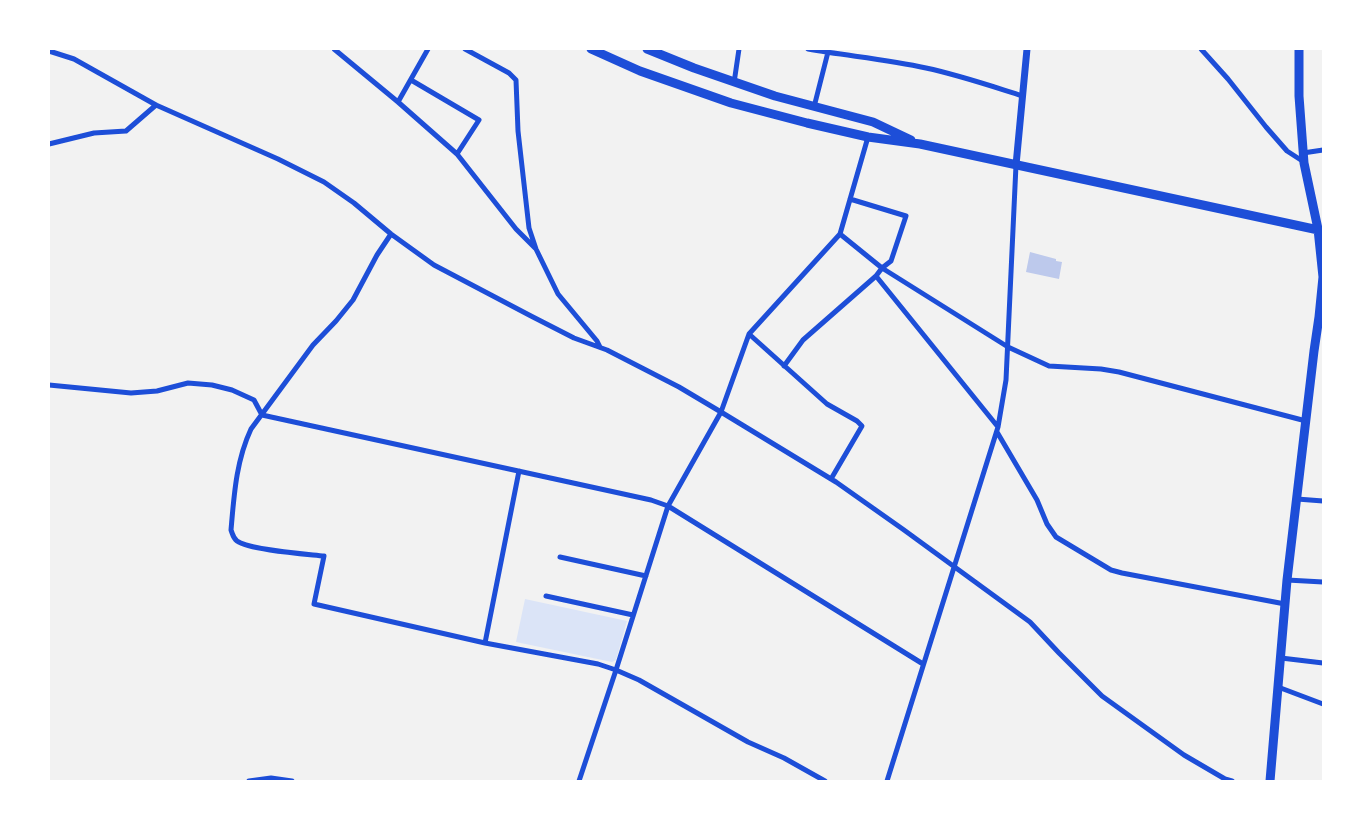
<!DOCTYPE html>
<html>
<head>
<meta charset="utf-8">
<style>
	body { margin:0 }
	#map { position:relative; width:1372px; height:830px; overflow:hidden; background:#f2f2f2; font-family:"Sofia Sans Condensed",sans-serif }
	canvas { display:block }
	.frame { position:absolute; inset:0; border:50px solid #fff; pointer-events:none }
</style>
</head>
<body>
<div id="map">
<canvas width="1372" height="830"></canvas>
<div class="frame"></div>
</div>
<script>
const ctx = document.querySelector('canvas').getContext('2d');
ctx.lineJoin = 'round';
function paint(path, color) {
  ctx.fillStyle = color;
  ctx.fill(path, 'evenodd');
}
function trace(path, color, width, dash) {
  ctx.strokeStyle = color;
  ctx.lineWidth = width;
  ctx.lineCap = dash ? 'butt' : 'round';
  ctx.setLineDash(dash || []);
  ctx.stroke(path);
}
const green = new Path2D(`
	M525 599 627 621 616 660 612 662 516 642Z`);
const building = new Path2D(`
	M1030 252 1056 259V261L1062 262 1059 279 1026 272Z`);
const minor = new Path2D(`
	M334 49 398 102 457 154 516 229 535 248
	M465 49 509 73 516 80 518 131 529 228 536 249 558 294 597 341 600 347
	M808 49C847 56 887 59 926 68 959 75 991 86 1023 96
	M1201 49 1228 79 1266 127 1287 151 1304 162
	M49 51 74 59 156 105 278 159 324 182 354 203 391 234 434 265 531 316 574 338 607 350 679 387 721 412 836 482 904 530 1030 622 1059 653 1102 696 1184 755 1225 779 1232 781
	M411 80 479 120 457 154
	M734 83 739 49
	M398 102 428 49
	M814 107 828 52
	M49 144 94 133 126 131 156 105
	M1303 153 1323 150
	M850 199 906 216 891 261 882 268 876 276 998 427
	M391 234 377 255 353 300 336 321 313 345 251 429C236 461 234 496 231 530 233 535 233 538 237 541 249 550 306 554 324 556L314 604 485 643 598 664 616 670 639 680 748 742 784 758 825 781
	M840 234 882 268 1008 347 1049 366 1101 369 1119 372 1306 421
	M749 334 827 404 857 421 862 426 831 479
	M784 366 803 340 876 276
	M49 385 131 393 157 391 188 383 212 385 232 390 254 400 262 415 651 500 668 506 923 664
	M997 432 1037 500 1047 524 1056 537 1111 570 1122 573 1285 604
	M1297 499 1323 501
	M560 557 646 576
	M1287 580 1323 582
	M546 596 633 615
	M485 643 519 471
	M1281 658 1323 663
	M1278 687 1323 704
	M249 781 271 778 292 781
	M579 781 616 670 668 506 721 412 749 334 840 234 868 137
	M887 781 998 427 1006 380 1016 165`);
const tertiary = new Path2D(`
	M1016 165 1027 49`);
const primary = new Path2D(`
	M591 49 640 71 731 103 807 123 868 137 920 144 1323 231
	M647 49 694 68 775 96 873 122 911 140
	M1270 781 1287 580 1314 351 1319 317 1323 277 1318 229 1304 163 1299 96V49`);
paint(green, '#dbe4f7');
paint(building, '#bdc9ec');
trace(minor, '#1d4ed8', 5);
trace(tertiary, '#1d4ed8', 7);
trace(primary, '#1d4ed8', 9);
</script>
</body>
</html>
